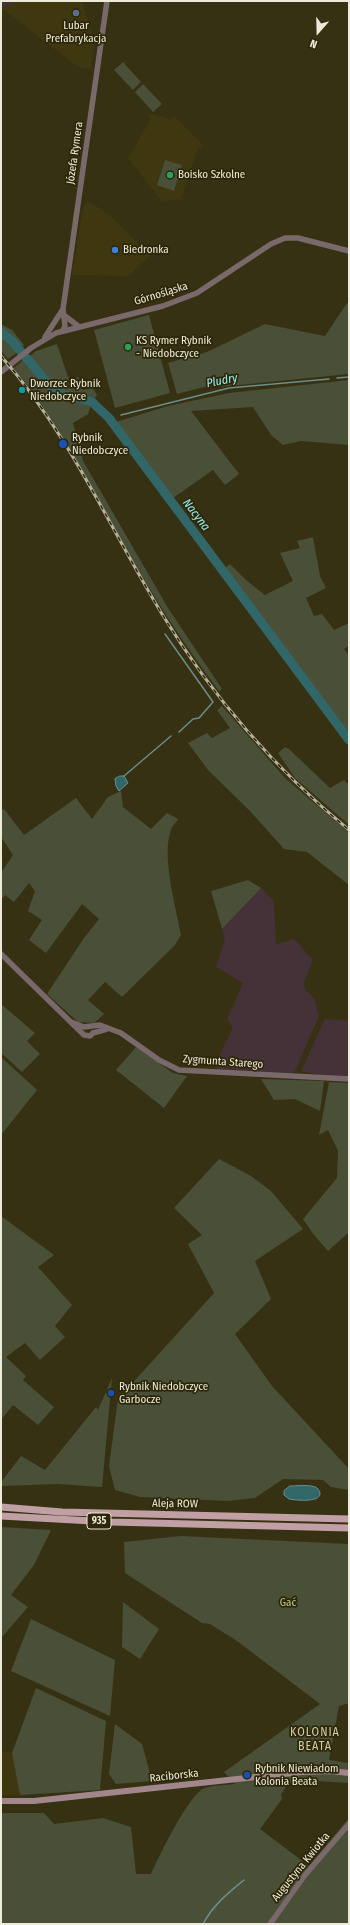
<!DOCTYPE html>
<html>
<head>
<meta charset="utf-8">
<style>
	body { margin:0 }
	#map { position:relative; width:350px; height:1925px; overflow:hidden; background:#373113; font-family:"Fira Sans Condensed",sans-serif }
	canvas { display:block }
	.frame { position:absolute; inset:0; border:2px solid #edead9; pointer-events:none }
	.north { position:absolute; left:298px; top:12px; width:40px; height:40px; -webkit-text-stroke:3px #2d2709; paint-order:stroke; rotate:200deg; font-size:11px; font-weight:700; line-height:16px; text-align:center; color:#edead9 }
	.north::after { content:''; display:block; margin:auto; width:14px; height:18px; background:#edead9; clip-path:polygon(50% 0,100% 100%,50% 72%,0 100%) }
</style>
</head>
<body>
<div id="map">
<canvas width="350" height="1925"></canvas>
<div class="frame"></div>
<div class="north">N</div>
</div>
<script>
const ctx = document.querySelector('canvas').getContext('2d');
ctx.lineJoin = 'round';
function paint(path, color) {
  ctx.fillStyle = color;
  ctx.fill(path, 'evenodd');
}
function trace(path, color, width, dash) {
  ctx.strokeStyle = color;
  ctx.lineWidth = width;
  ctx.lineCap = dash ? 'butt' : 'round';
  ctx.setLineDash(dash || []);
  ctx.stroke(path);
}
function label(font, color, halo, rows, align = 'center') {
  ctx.font = font + ' "Fira Sans Condensed",sans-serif';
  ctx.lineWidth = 3.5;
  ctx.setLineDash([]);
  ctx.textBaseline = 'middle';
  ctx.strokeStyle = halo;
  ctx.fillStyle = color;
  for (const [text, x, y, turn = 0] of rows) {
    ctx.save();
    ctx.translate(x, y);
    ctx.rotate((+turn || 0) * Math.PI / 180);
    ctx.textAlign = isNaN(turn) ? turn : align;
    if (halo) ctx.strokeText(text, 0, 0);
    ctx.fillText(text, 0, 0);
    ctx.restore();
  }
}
const built = new Path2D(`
	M20 1H82L94 42 91 69 78 67 1 8Z
	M149 113 171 119 174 116 201 143 202 149 198 148 181 199 161 201 128 158 150 120Z
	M87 200 111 216 150 256 129 276 72 275 83 208Z
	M1 1751 12 1753 20 1795H1Z`);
const industrial = new Path2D(`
	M1 1H20L1 8Z
	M261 888 274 901 276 945 294 939 313 960 304 982 305 989 314 998 319 1016 294 1073 217 1069 216 1063 233 1027 227 1019 243 983 216 967 225 939 222 929Z
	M325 1019 349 1021V1076H325L301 1071Z`);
const green = new Path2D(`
	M123 62 141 82 133 90 114 70Z
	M143 84 162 104 153 112 135 92Z
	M165 160 182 165 174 191 157 185Z
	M347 303 349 304V374L219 387 216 384 177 394 168 363 207 352 265 324 325 336Z
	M149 315 170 393 115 408 94 330Z
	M1 324 12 330 24 345 21 349 7 334 1 329Z
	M1 334 19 351 8 359 1 351Z
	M57 344 69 380 78 377 83 390 92 387 97 395 94 400 59 392 47 381 29 357 36 351Z
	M24 359C33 370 43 387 56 394 66 400 80 399 91 405L88 414 73 423 83 461 168 608 222 689 219 691C181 641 148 588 117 533 85 476 56 419 14 368Z
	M349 380V445L301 441 283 445 271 435 253 407 191 411 239 474 225 485 213 470 173 498 116 422 168 406 229 393Z
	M313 537 320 576 326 588 306 598 314 616 322 614 334 630 349 623V646L344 649 349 655V738L225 568 230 564 247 581 265 595 293 581 280 553 300 548 297 541Z
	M222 706 285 778 349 833V885L307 852 284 849 250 811 208 770 188 743 207 733 212 738 230 728 217 710Z
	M285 747 289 749 330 788 344 780 349 785V825L295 778 278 753Z
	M121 791 123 807 151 829 167 813 178 819C176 823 172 826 171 830 161 855 176 908 181 935L175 945 122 997 105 982 88 1000 104 1014 94 1023 78 1022 47 994 84 938 99 919 82 904 46 953 29 940 42 920 28 911 35 891 29 883 14 902 5 895 1 900V873L13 855 1 837V811L4 809 24 835 76 798 92 819 108 797Z
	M248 880 261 888 222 929 211 891Z
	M1 1004 35 1033 27 1041 40 1054 22 1072 1 1053Z
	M136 1047 173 1073 187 1076 164 1108 116 1070Z
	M1 1057 37 1090 1 1135Z
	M261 1079 324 1081 320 1111 295 1099 274 1100Z
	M329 1082 349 1083V1232L328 1251 314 1235 303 1219 337 1178 338 1151 328 1130 319 1135Z
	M219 1159 251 1176 271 1191 303 1229 255 1261 271 1299 235 1334 272 1386 349 1469V1490L331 1487 323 1480 283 1479 255 1498 228 1501 140 1497 115 1490 109 1466 118 1399 214 1293 188 1244 202 1235 174 1208Z
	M1 1216 54 1255 38 1267 72 1305 55 1326 65 1337 40 1360 25 1343 6 1357 26 1376 23 1380 54 1407 38 1425 13 1405 1 1420Z
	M112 1378 102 1487 58 1484 1 1486V1482L21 1456 45 1470 96 1407 98 1410Z
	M1 1527 51 1530 34 1565 11 1595 28 1607 2 1637Z
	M181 1536 349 1544V1703L339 1706 329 1760 349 1763V1783L317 1781 288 1783 281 1795 282 1799 260 1829 309 1866 349 1818V1924H1V1813H44L54 1824 103 1818 131 1827 136 1874H151C159 1857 189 1793 205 1788 214 1785 226 1785 235 1784L224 1772 320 1704 237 1641 210 1624 202 1623 125 1573 124 1542Z
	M123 1602 159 1629 140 1659 122 1647Z
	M31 1619 115 1660 110 1716 11 1671Z
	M36 1688 106 1721 100 1790 20 1795 12 1753Z
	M115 1724 142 1744 152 1781 116 1784 109 1774Z`);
const water = new Path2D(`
	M120 776H124L128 783 119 791 116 786 115 779Z
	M290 1486C296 1486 312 1484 317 1488 319 1490 320 1492 320 1494 319 1503 295 1500 289 1499L284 1495V1491Z`);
const stream = new Path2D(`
	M8 342 10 339
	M337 378 349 377
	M121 415 229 388 329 379
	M109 418 113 417
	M195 540 196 536
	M165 634 213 702 199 718 193 719 179 732
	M124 776 171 736
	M203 1924C213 1905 228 1893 244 1880`);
const river = new Path2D(`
	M1 332 12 341 51 387 58 393 92 402 109 418 349 740`);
const tertiary = new Path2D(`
	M65 316 78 326
	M63 330 65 326 63 309 107 1
	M45 337 63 309
	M1 372 31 348 56 333 163 306 197 293 271 244 285 238H298L349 251
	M1 954 84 1035 90 1036 93 1033
	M71 1022 84 1027 100 1025 121 1033 159 1060 179 1070 349 1079
	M93 1033 107 1029
	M270 1924 305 1875 349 1824`);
const secondary = new Path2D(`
	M1 1801H34L302 1772 331 1771 349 1773`);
const primary = new Path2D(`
	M1 1507 62 1512 349 1519
	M1 1516 111 1522 349 1528`);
const rail = new Path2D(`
	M1 356C69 433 109 527 162 614 212 696 275 769 349 830`);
const markers = [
	[76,13,4,"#5c6f8a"],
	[170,175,4,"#2e9e5b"],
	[115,250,4,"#3f7fe0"],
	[128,347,4,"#2e9e5b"],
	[22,390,4,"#0f9aa8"],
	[63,444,5,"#1a4fb4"],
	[111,1393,4,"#1a4fb4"],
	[247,1775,4,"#1a4fb4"]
];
const shields = [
	[99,1521,24]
];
const shieldNames = [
	["935",99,1521]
];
const poiNames = [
	["Lubar",76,26,"center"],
	["Prefabrykacja",76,39,"center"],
	["Boisko Szkolne",178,175],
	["Biedronka",123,250],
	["KS Rymer Rybnik",136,341],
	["- Niedobczyce",136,354],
	["Dworzec Rybnik",30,384],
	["Niedobczyce",30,397],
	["Rybnik",72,438],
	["Niedobczyce",72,451],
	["Rybnik Niedobczyce",119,1387],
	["Garbocze",119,1400],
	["Rybnik Niewiadom",255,1769],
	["Kolonia Beata",255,1782]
];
const streetNames = [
	["Józefa Rymera",75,153,-82],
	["Górnośląska",161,294,-17],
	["Zygmunta Starego",223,1062,4],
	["Aleja ROW",175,1504,1],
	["Raciborska",174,1776,-6],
	["Augustyna Kwiotka",301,1867,-51]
];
const parkNames = [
	["Gać",288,1603]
];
const waterNames = [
	["Pludry",222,381,-11],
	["Nacyna",196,515,53]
];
const neighbourhoodNames = [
	["KOLONIA",315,1733],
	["BEATA",315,1747]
];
paint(built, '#3e3710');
paint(industrial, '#453239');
paint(green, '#4a4f38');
paint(water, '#326769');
trace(water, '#6a8e8b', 1);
trace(stream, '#6a8e8b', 1.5);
trace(river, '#326769', 9);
trace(tertiary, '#79696b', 5.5);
trace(secondary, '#a1878c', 6);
trace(primary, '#c09fa5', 7);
trace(rail, '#b5b19c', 3);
trace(rail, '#2d2709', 1.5, [4.5]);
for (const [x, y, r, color] of markers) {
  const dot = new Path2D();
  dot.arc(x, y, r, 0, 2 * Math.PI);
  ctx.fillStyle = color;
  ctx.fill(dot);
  trace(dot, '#2d2709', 1.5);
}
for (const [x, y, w] of shields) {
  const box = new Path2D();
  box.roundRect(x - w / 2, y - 8, w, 16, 3);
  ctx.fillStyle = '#2d2709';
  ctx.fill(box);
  trace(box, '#edead9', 1);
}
label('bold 10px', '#edead9', null, shieldNames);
label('11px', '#edead9', '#2d2709', poiNames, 'left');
label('11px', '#edead9', '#2d2709', streetNames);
label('11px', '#bfcd8c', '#2d2709', parkNames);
label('italic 12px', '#97f1f4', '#2d2709', waterNames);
ctx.letterSpacing = '1px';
label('12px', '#d1cba9', '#2d2709', neighbourhoodNames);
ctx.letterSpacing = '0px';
</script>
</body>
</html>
